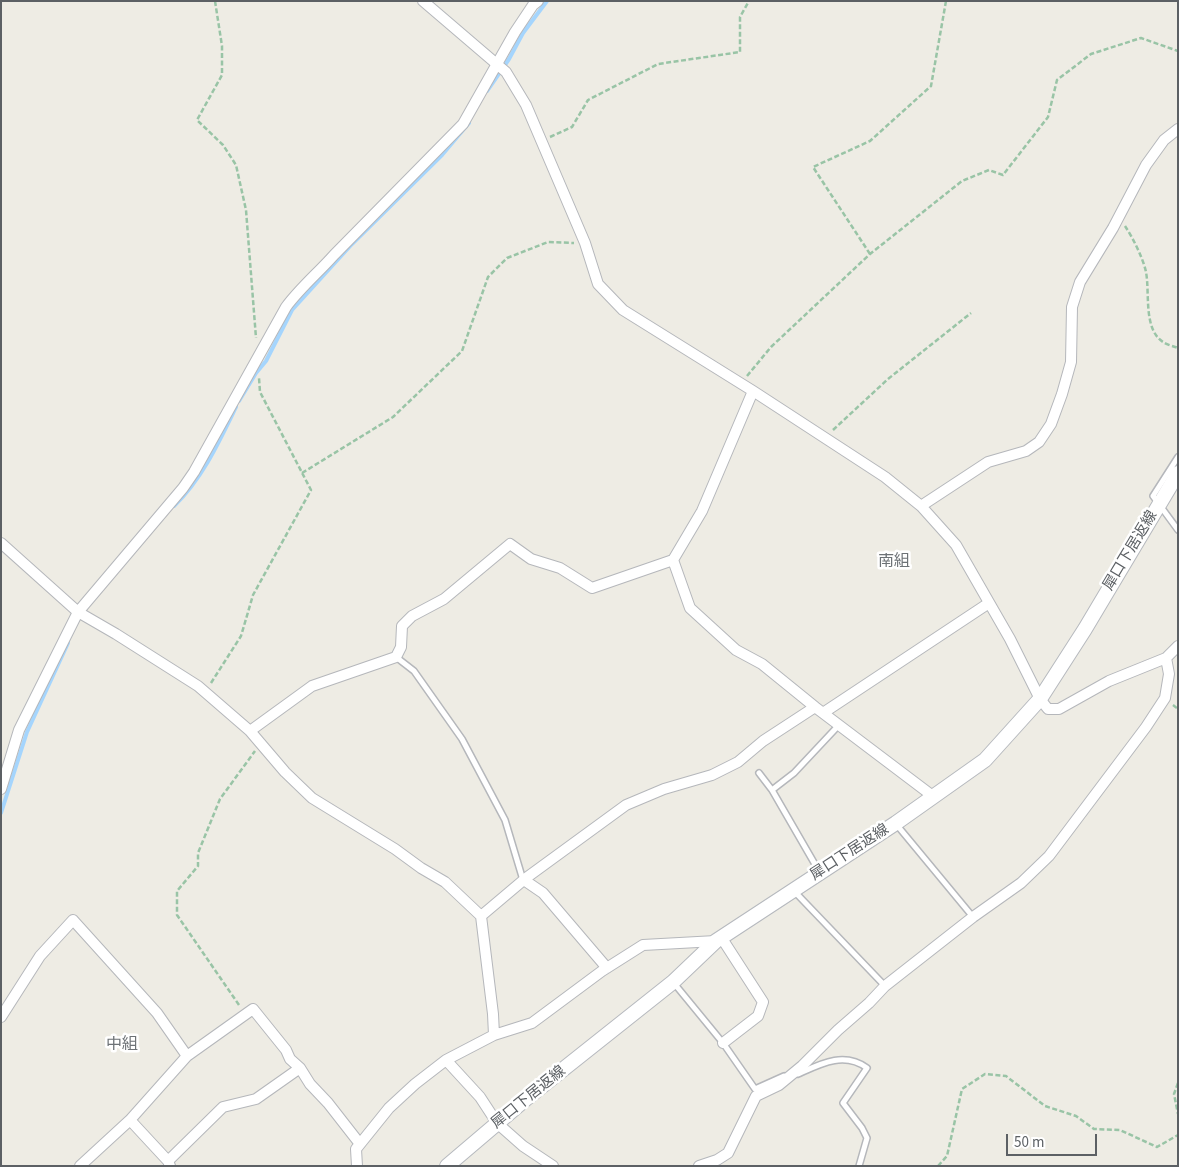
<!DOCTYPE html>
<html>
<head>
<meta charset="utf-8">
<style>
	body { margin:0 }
	#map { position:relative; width:1179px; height:1167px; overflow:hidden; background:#eeece4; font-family:"Source Sans 3",sans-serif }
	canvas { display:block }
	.frame { position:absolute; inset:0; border:2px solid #5c6064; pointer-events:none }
	.scale { position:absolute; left:1006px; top:1134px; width:91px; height:22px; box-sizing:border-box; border:2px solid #5c6064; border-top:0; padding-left:6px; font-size:15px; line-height:18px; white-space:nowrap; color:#5c6064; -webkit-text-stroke:4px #fff; paint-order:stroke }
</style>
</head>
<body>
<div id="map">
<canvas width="1179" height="1167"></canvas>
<div class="frame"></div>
<div class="scale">50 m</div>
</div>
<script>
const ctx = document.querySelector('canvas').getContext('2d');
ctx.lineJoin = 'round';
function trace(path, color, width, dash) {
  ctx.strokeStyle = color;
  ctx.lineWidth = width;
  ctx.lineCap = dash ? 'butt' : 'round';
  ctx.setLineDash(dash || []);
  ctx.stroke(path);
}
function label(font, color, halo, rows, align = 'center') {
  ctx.font = font + ' "Source Sans 3","Noto Sans JP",sans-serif';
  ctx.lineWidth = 5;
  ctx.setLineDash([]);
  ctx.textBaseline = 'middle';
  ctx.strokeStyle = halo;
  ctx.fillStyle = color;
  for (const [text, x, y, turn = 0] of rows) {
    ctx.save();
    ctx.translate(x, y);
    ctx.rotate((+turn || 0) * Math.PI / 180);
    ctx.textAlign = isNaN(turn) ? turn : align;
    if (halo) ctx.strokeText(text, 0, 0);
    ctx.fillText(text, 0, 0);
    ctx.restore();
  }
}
const stream = new Path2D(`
	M487 91 509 59 523 33 547 1
	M239 401 256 373 266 361 292 310 352 244 442 155 469 123
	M174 506C202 479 219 442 236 407
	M1 813 27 732 68 643`);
const path = new Path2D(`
	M215 1 222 46V75L197 120 223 145 236 165 246 210 256 338
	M550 137 572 127 588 100 658 64 740 52V17L749 1
	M1125 226C1133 238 1143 258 1146 272 1150 293 1143 329 1163 342 1167 345 1173 346 1178 348
	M870 254 813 167 870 141 931 86 946 1
	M747 376 771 347 870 254 962 181 989 170 1003 175 1048 117 1057 80 1091 54 1141 38 1178 51
	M833 430 888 379 971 313
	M302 473 393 417 462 351 488 277 507 258 548 242 574 243
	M211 683 241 636 253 595 311 490 260 392 259 378
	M1173 705 1178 709
	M239 1005 177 915V891L198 866V853L220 799 255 751
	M1178 1083 1174 1094 1178 1114
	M938 1166 947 1156 962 1089 985 1074 1006 1076 1045 1106 1076 1116 1094 1129 1120 1130 1157 1147 1178 1135`);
const lane = new Path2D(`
	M1178 457 1153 496 1178 530
	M396 657 414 671 462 739 505 820 523 880
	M759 773 772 790 820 873
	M772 790 794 773 839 725
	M896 824 973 917
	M794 891 885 986
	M673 982 723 1043 755 1089 784 1076
	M798 1074C820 1064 844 1051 867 1068L843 1103 862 1128 867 1138 859 1166`);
const street = new Path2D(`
	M423 1 506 72 526 105 585 243 598 284 623 310 753 391 885 477 921 506 956 545 1010 639 1040 699 1048 709H1059L1109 681 1166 658 1178 646
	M921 506 988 462 1026 451 1039 442 1051 424 1062 394 1071 362 1072 307 1080 282 1113 228 1146 165 1164 140 1178 129
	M1 543 78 612 116 634 198 686 250 731 285 772 312 798 395 849 421 868 445 882 481 916 493 1014 494 1035
	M673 560 702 511 753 391
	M823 713 989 603
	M250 731 312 686 396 657 401 647 402 626 412 616 444 599 510 544 531 559 560 568 592 588 673 560 690 608 736 650 762 664 815 707
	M1 789 19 730 78 612 183 488 194 472 286 307C300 288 318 273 334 255L463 124 515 32 533 5 538 1
	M524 880 543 893 607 968
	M481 916 526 878 626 805 664 789 712 775 738 762 763 741 815 707 934 797
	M721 937 763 1002 758 1016 723 1043
	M1 1017 40 956 73 920 157 1013 187 1056
	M446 1060 480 1097 497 1123 523 1146 553 1166
	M130 1120 168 1161 170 1166
	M168 1161 223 1107 256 1099 300 1068
	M80 1166 130 1120 187 1056 253 1009 286 1050 290 1059 300 1068 310 1084 328 1103 360 1144
	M357 1166 356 1149 389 1108 415 1084 446 1060 494 1035 532 1023 602 971 643 945 716 941
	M699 1166 717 1160 728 1153 756 1096 779 1085 802 1066 838 1030 869 1003 885 986 973 917 1021 883 1049 856 1146 727 1165 698 1169 674 1166 658`);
const secondary = new Path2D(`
	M447 1166 527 1098 673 982 716 941 896 823 985 760 1040 699 1085 629 1178 473`);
const streetNames = [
	["犀口下居返線",1131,551,-59],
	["犀口下居返線",850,853,-33],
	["犀口下居返線",529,1098,-39]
];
const neighbourhoodNames = [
	["南組",894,562],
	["中組",122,1045]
];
trace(stream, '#a5d5fd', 4);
trace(lane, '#b5b7bb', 8);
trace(street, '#b5b7bb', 12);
trace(secondary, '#b6b9be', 16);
trace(path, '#99c4a6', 2.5, [5, 2.5]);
trace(lane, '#fff', 5);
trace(street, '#fff', 10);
trace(secondary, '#fff', 14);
label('15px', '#5c6064', '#fff', streetNames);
label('16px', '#6d7276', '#fff', neighbourhoodNames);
</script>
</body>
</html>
